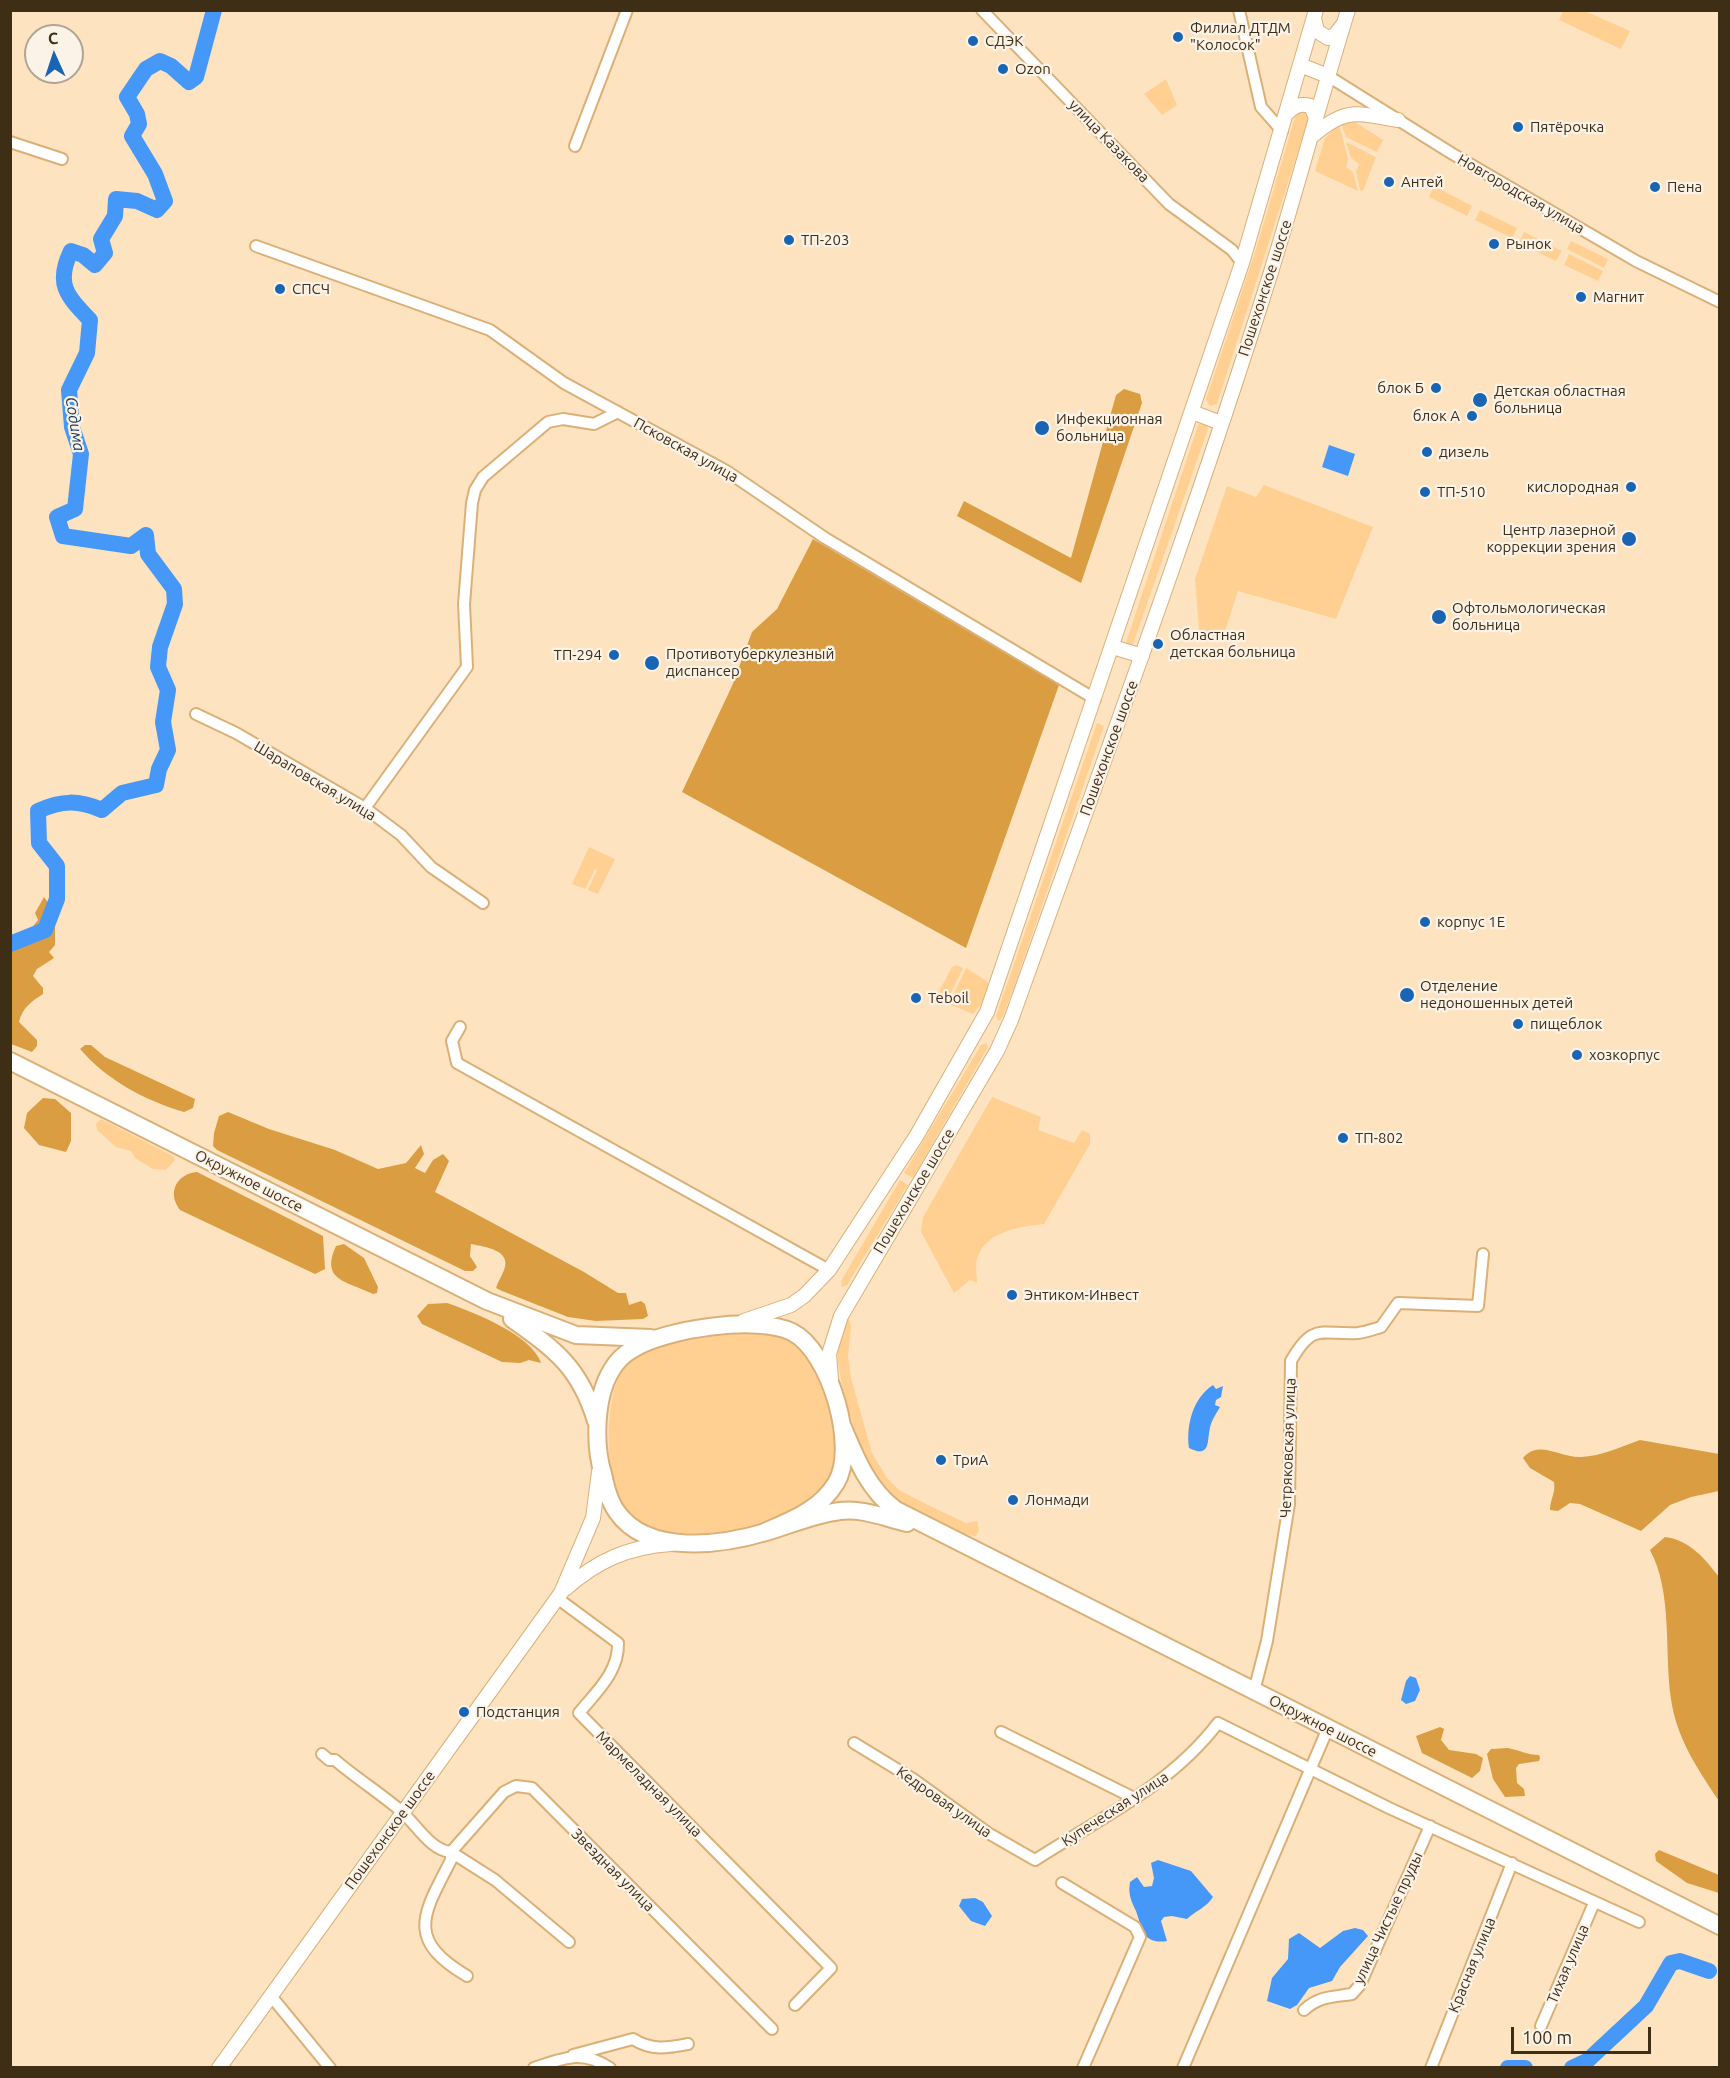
<!DOCTYPE html>
<html>
<head>
<meta charset="utf-8">
<style>
	body { margin:0 }
	#map { position:relative; width:1730px; height:2078px; overflow:hidden; background:#fee3c1; font-family:Ubuntu,sans-serif }
	canvas { display:block }
	.frame { position:absolute; inset:0; border:12px solid #3f2e16; pointer-events:none }
	.north { position:absolute; left:24px; top:24px; width:60px; height:60px; box-sizing:border-box; background:#fcf3e8; border:2px solid #b0a494; border-radius:50%; rotate:357deg; font-size:16px; font-weight:700; line-height:24px; text-align:center; color:#3f2e16 }
	.north::after { content:''; display:block; margin:auto; width:21px; height:27px; background:#1965b4; clip-path:polygon(50% 0,100% 100%,50% 72%,0 100%) }
	.scale { position:absolute; left:1511px; top:2027px; width:140px; height:27px; box-sizing:border-box; border:3px solid #3f2e16; border-top:0; padding-left:8px; font-size:18px; line-height:21px; white-space:nowrap; color:#3f2e16; -webkit-text-stroke:4px #fcf3e8; paint-order:stroke }
</style>
</head>
<body>
<div id="map">
<canvas width="1730" height="2078"></canvas>
<div class="frame"></div>
<div class="north">С</div>
<div class="scale">100 m</div>
</div>
<script>
const ctx = document.querySelector('canvas').getContext('2d');
ctx.lineJoin = 'round';
function paint(path, color) {
  ctx.fillStyle = color;
  ctx.fill(path, 'evenodd');
}
function trace(path, color, width, dash) {
  ctx.strokeStyle = color;
  ctx.lineWidth = width;
  ctx.lineCap = dash ? 'butt' : 'round';
  ctx.setLineDash(dash || []);
  ctx.stroke(path);
}
function label(font, color, halo, rows, align = 'center') {
  ctx.font = font + ' Ubuntu,sans-serif';
  ctx.lineWidth = 4.5;
  ctx.setLineDash([]);
  ctx.textBaseline = 'middle';
  ctx.strokeStyle = halo;
  ctx.fillStyle = color;
  for (const [text, x, y, turn = 0] of rows) {
    ctx.save();
    ctx.translate(x, y);
    ctx.rotate((+turn || 0) * Math.PI / 180);
    ctx.textAlign = isNaN(turn) ? turn : align;
    if (halo) ctx.strokeText(text, 0, 0);
    ctx.fillText(text, 0, 0);
    ctx.restore();
  }
}
const green = new Path2D(`
	M1563 11H1585L1630 31 1621 49 1559 20Z
	M1166 79 1177 105 1162 115 1144 94Z
	M1297 110 1310 114 1217 404 1210 406 1206 399 1256 249Z
	M1352 120 1383 140 1377 152 1346 137 1341 123Z
	M1339 124 1348 159 1346 167 1353 172 1358 191 1315 171 1325 138Z
	M1346 142 1376 157 1363 191 1360 190 1356 171 1359 164 1351 158Z
	M1434 186 1472 206 1467 216 1429 197Z
	M1480 210 1517 228 1512 238 1475 220Z
	M1524 232 1562 251 1556 261 1519 243Z
	M1571 241 1608 259 1604 268 1567 249Z
	M1569 254 1603 271 1598 281 1564 265Z
	M1201 423 1207 425 1208 429 1133 644 1131 647 1125 646 1198 425Z
	M1264 485 1373 527 1336 619 1238 591 1222 640 1199 630 1195 579 1227 486 1256 497Z
	M1097 723 1104 726 1013 990 1002 1018 998 1021 996 1016Z
	M589 847 615 859 598 894 588 890 597 870 595 869 585 889 572 884Z
	M957 965 963 968 946 1003 938 998V993L952 967Z
	M966 968 987 981 989 986 984 1000 973 1014 949 1004Z
	M986 1043 988 1047 913 1178 904 1173 981 1045Z
	M992 1097 1041 1117 1038 1130 1074 1143 1082 1130 1090 1134V1144L1044 1224C1021 1226 984 1232 977 1259 975 1266 977 1276 977 1283L970 1280 954 1293 921 1232 923 1217Z
	M101 1119 173 1156 175 1160 166 1170 153 1169 135 1158 131 1151 116 1147 97 1130 96 1124Z
	M900 1180 908 1185 847 1285 842 1287 841 1281Z
	M849 1318 851 1327 848 1356 851 1378 872 1453 887 1478 899 1490 930 1506 966 1523 977 1521 979 1530 976 1536C952 1535 899 1504 883 1487 863 1466 837 1382 838 1353 839 1340 843 1330 849 1318Z
	M755 1333C768 1335 783 1337 794 1344 816 1359 844 1441 836 1466 816 1525 719 1540 665 1531 651 1529 635 1522 626 1510 603 1482 602 1389 628 1363 652 1339 723 1335 755 1333Z`);
const forest = new Path2D(`
	M1124 389 1140 394 1142 403 1081 583 957 516 964 501 1071 558 1116 395Z
	M813 539 1059 685 966 948 682 792 732 686 752 632 777 609Z
	M44 897 55 912V945L49 952 54 958 37 969 33 976 43 988V994C32 1001 22 1008 19 1022L37 1040V1046L32 1052 11 1044V935L31 929 38 920 35 913Z
	M85 1045H91L105 1057 195 1099 193 1108 184 1112C144 1100 108 1081 80 1049Z
	M43 1098 55 1099 71 1113V1141L66 1152 39 1145 24 1128 27 1113Z
	M228 1112 269 1129 335 1150 378 1169 406 1163 421 1145 424 1154 415 1168 425 1173 433 1160 443 1154 449 1161 435 1192 584 1272 618 1293H626L629 1305 641 1301 645 1304 648 1316 643 1319 596 1321 568 1317 502 1291 496 1288C498 1281 502 1276 504 1270 512 1250 485 1247 471 1244L470 1256 477 1267 473 1271H465L217 1150 213 1146 214 1133 219 1116Z
	M197 1172 323 1236 325 1269 315 1274 180 1210C167 1193 176 1174 197 1172Z
	M344 1244 364 1258 378 1287 377 1293 373 1294C347 1281 320 1281 336 1246Z
	M447 1303C473 1312 532 1335 541 1363L529 1360 520 1363 502 1362 422 1324 417 1316 428 1304Z
	M1640 1440 1719 1454V1491L1691 1497 1670 1505 1641 1531 1580 1504 1570 1503 1558 1511 1550 1510C1550 1499 1556 1493 1554 1482L1530 1468 1523 1458C1539 1439 1560 1458 1581 1457 1602 1456 1620 1447 1640 1440Z
	M1665 1537C1690 1540 1705 1559 1719 1577V1801C1698 1770 1676 1737 1671 1699 1664 1651 1673 1593 1650 1550Z
	M1440 1727 1444 1729 1441 1740 1449 1750 1476 1754 1483 1758 1480 1771 1472 1778 1422 1753 1416 1736Z
	M1508 1748C1519 1750 1527 1755 1539 1755L1540 1758 1539 1761 1519 1764 1516 1768 1517 1783 1524 1789 1525 1796 1505 1797 1493 1779 1487 1754 1491 1749Z
	M1659 1850 1719 1875V1893L1687 1883 1656 1861 1655 1854Z`);
const water = new Path2D(`
	M1329 445 1355 454 1348 476 1322 467Z
	M1213 1385 1216 1389 1223 1386 1221 1397 1216 1400 1215 1405 1220 1407C1217 1412 1213 1418 1211 1424 1206 1437 1213 1460 1189 1448 1186 1425 1193 1398 1213 1385Z
	M1410 1676 1416 1678 1420 1690 1415 1701 1406 1704 1401 1700 1406 1681Z
	M1158 1860 1191 1871 1213 1897C1207 1907 1194 1912 1187 1919L1172 1916 1164 1917 1161 1921 1167 1941C1142 1945 1142 1927 1136 1911 1131 1900 1128 1895 1130 1882L1137 1877 1144 1887 1152 1886 1154 1878 1151 1863Z
	M975 1898 983 1902 992 1916 985 1926 971 1921 959 1906 962 1899Z
	M1355 1928 1363 1930 1368 1936 1340 1967 1332 1981 1309 1988 1297 2005 1290 2009 1267 2001 1272 1978 1288 1959 1289 1939 1299 1933 1320 1948 1343 1931Z`);
const river = new Path2D(`
	M10 944 45 930 57 899V866L39 843 38 811C62 800 78 800 102 810L122 793 156 785 159 769 168 750 163 722 168 690 158 667 160 647 175 604 174 589 148 554 146 535 131 546 63 536 57 517 75 509 81 454 72 427 69 390 87 353 90 320C67 296 55 284 71 251L83 255 95 265 105 253 101 239 115 216 116 199 137 201 157 210 165 201 155 174 132 136 139 124 137 114 127 97 146 69 160 61 171 66 189 82 196 77 214 10
	M1508 2068H1525
	M1572 2068 1587 2061 1646 2006 1671 1963 1680 1961 1709 1971`);
const street = new Path2D(`
	M982 10 1169 204 1232 250 1242 263
	M1239 10 1261 107 1282 131
	M1328 76 1451 153 1636 261 1720 302
	M10 142 62 159
	M575 146 627 10
	M256 246 490 330 564 383 728 472 825 538 1095 699
	M196 714 236 733 365 808 401 835 431 867 483 903
	M365 808 467 667 464 604 472 503 475 490 483 477 548 422 563 419 594 424 618 412
	M460 1027 452 1041 457 1063 829 1270
	M557 1598 618 1643C619 1672 596 1692 579 1713L831 1968 795 2005
	M1254 1691 1267 1641 1289 1504 1291 1361C1313 1322 1321 1335 1358 1333 1366 1332 1374 1329 1381 1327L1398 1303 1478 1306 1483 1254
	M1001 1732 1136 1799
	M854 1743 913 1779 988 1833 1035 1860C1100 1818 1170 1786 1218 1723L1389 1808 1639 1922
	M322 1754 329 1760H335C356 1778 380 1793 401 1811 416 1824 430 1850 451 1852L495 1880 569 1942
	M451 1852 504 1792 516 1786 532 1788 772 2029
	M451 1852V1860C424 1913 404 1939 467 1976
	M1062 1883 1135 1927 1140 1937 1083 2068
	M271 1996 330 2068
	M1304 2010C1319 1996 1333 1997 1352 1994L1360 1985 1430 1826
	M1541 2026 1594 1903
	M573 2055 633 2039C652 2051 667 2048 688 2044
	M534 2068C564 2058 582 2049 610 2068
	M1183 2068 1328 1728
	M1431 2068 1512 1863`);
const secondary = new Path2D(`
	M1314 18 1317 31 1328 38 1335 35 1342 26
	M1300 65 1328 76
	M1287 113C1295 106 1299 103 1311 106L1316 118
	M1311 137C1346 107 1355 113 1398 120
	M1192 412 1221 423
	M1113 647 1142 656
	M744 1321 791 1305 804 1296 829 1270 917 1135 987 1012 1242 263 1316 10
	M831 1379 829 1354 841 1316 997 1051 1011 1020C1100 771 1192 524 1271 272 1298 185 1321 97 1348 10
	M565 1589C597 1561 627 1547 671 1544
	M219 2068 561 1593 593 1518 599 1472`);
const primary = new Path2D(`
	M10 1061 487 1301 576 1335 651 1338
	M512 1319C556 1350 580 1368 596 1421
	M842 1425C855 1456 868 1490 896 1510L1720 1926
	M762 1533C790 1521 820 1510 836 1483 858 1448 830 1351 792 1332 759 1315 664 1329 633 1349 624 1354 616 1362 611 1371 595 1398 594 1445 603 1474 606 1487 609 1501 617 1512 648 1556 722 1545 766 1532 790 1525 815 1514 840 1511 863 1508 885 1518 907 1523`);
const markers = [
	[1178,37,6,"#1965b4"],
	[973,41,6,"#1965b4"],
	[1003,69,6,"#1965b4"],
	[1518,127,6,"#1965b4"],
	[1389,182,6,"#1965b4"],
	[1655,187,6,"#1965b4"],
	[789,240,6,"#1965b4"],
	[1494,244,6,"#1965b4"],
	[280,289,6,"#1965b4"],
	[1581,297,6,"#1965b4"],
	[1436,388,6,"#1965b4"],
	[1480,400,8,"#1965b4"],
	[1472,416,6,"#1965b4"],
	[1042,428,8,"#1965b4"],
	[1427,452,6,"#1965b4"],
	[1631,487,6,"#1965b4"],
	[1425,492,6,"#1965b4"],
	[1629,539,8,"#1965b4"],
	[1439,617,8,"#1965b4"],
	[1158,644,6,"#1965b4"],
	[614,655,6,"#1965b4"],
	[652,663,8,"#1965b4"],
	[1425,922,6,"#1965b4"],
	[1407,995,8,"#1965b4"],
	[916,998,6,"#1965b4"],
	[1518,1024,6,"#1965b4"],
	[1577,1055,6,"#1965b4"],
	[1343,1138,6,"#1965b4"],
	[1012,1295,6,"#1965b4"],
	[941,1460,6,"#1965b4"],
	[1013,1500,6,"#1965b4"],
	[464,1712,6,"#1965b4"]
];
const poiNames = [
	["Филиал ДТДМ",1190,28],
	["\"Колосок\"",1190,45],
	["СДЭК",985,41],
	["Ozon",1015,69],
	["Пятёрочка",1530,127],
	["Антей",1401,182],
	["Пена",1667,187],
	["ТП-203",801,240],
	["Рынок",1506,244],
	["СПСЧ",292,289],
	["Магнит",1593,297],
	["блок Б",1424,388,"right"],
	["Детская областная",1494,391],
	["больница",1494,408],
	["блок А",1460,416,"right"],
	["Инфекционная",1056,419],
	["больница",1056,436],
	["дизель",1439,452],
	["кислородная",1619,487,"right"],
	["ТП-510",1437,492],
	["Центр лазерной",1616,530,"right"],
	["коррекции зрения",1616,547,"right"],
	["Офтольмологическая",1452,608],
	["больница",1452,625],
	["Областная",1170,635],
	["детская больница",1170,652],
	["Противотуберкулезный",666,654],
	["диспансер",666,671],
	["ТП-294",602,655,"right"],
	["корпус 1Е",1437,922],
	["Отделение",1420,986],
	["недоношенных детей",1420,1003],
	["Teboil",928,998],
	["пищеблок",1530,1024],
	["хозкорпус",1589,1055],
	["ТП-802",1355,1138],
	["Энтиком-Инвест",1024,1295],
	["ТриА",953,1460],
	["Лонмади",1025,1500],
	["Подстанция",476,1712]
];
const streetNames = [
	["улица Казакова",1109,141,46],
	["Новгородская улица",1521,194,30],
	["Пошехонское шоссе",1265,288,-72],
	["Псковская улица",686,450,29],
	["Пошехонское шоссе",1109,748,-70],
	["Шараповская улица",315,781,31],
	["Окружное шоссе",249,1181,27],
	["Пошехонское шоссе",914,1191,-59],
	["Четряковская улица",1288,1448,-88],
	["Окружное шоссе",1323,1726,27],
	["Мармеладная улица",649,1784,45],
	["Кедровая улица",944,1802,35],
	["Купеческая улица",1115,1809,-33],
	["Пошехонское шоссе",390,1830,-54],
	["Звездная улица",613,1870,45],
	["улица Чистые пруды",1388,1918,-65],
	["Тихая улица",1568,1964,-67],
	["Красная улица",1472,1965,-68]
];
const waterNames = [
	["Содима",75,424,81]
];
paint(green, '#ffd092');
paint(forest, '#db9d41');
paint(water, '#4598f7');
trace(river, '#4598f7', 16);
trace(street, '#dbb077', 14);
trace(secondary, '#dbb077', 16);
trace(primary, '#dbb077', 20);
trace(street, '#fff', 10);
trace(secondary, '#fff', 14);
trace(primary, '#fff', 16);
for (const [x, y, r, color] of markers) {
  const dot = new Path2D();
  dot.arc(x, y, r, 0, 2 * Math.PI);
  ctx.fillStyle = color;
  ctx.fill(dot);
  trace(dot, '#fcf3e8', 2);
}
label('15px', '#3f2e16', '#fcf3e8', poiNames, 'left');
label('15px', '#3f2e16', '#fcf3e8', streetNames);
label('italic 16px', '#18395e', '#fcf3e8', waterNames);
</script>
</body>
</html>
